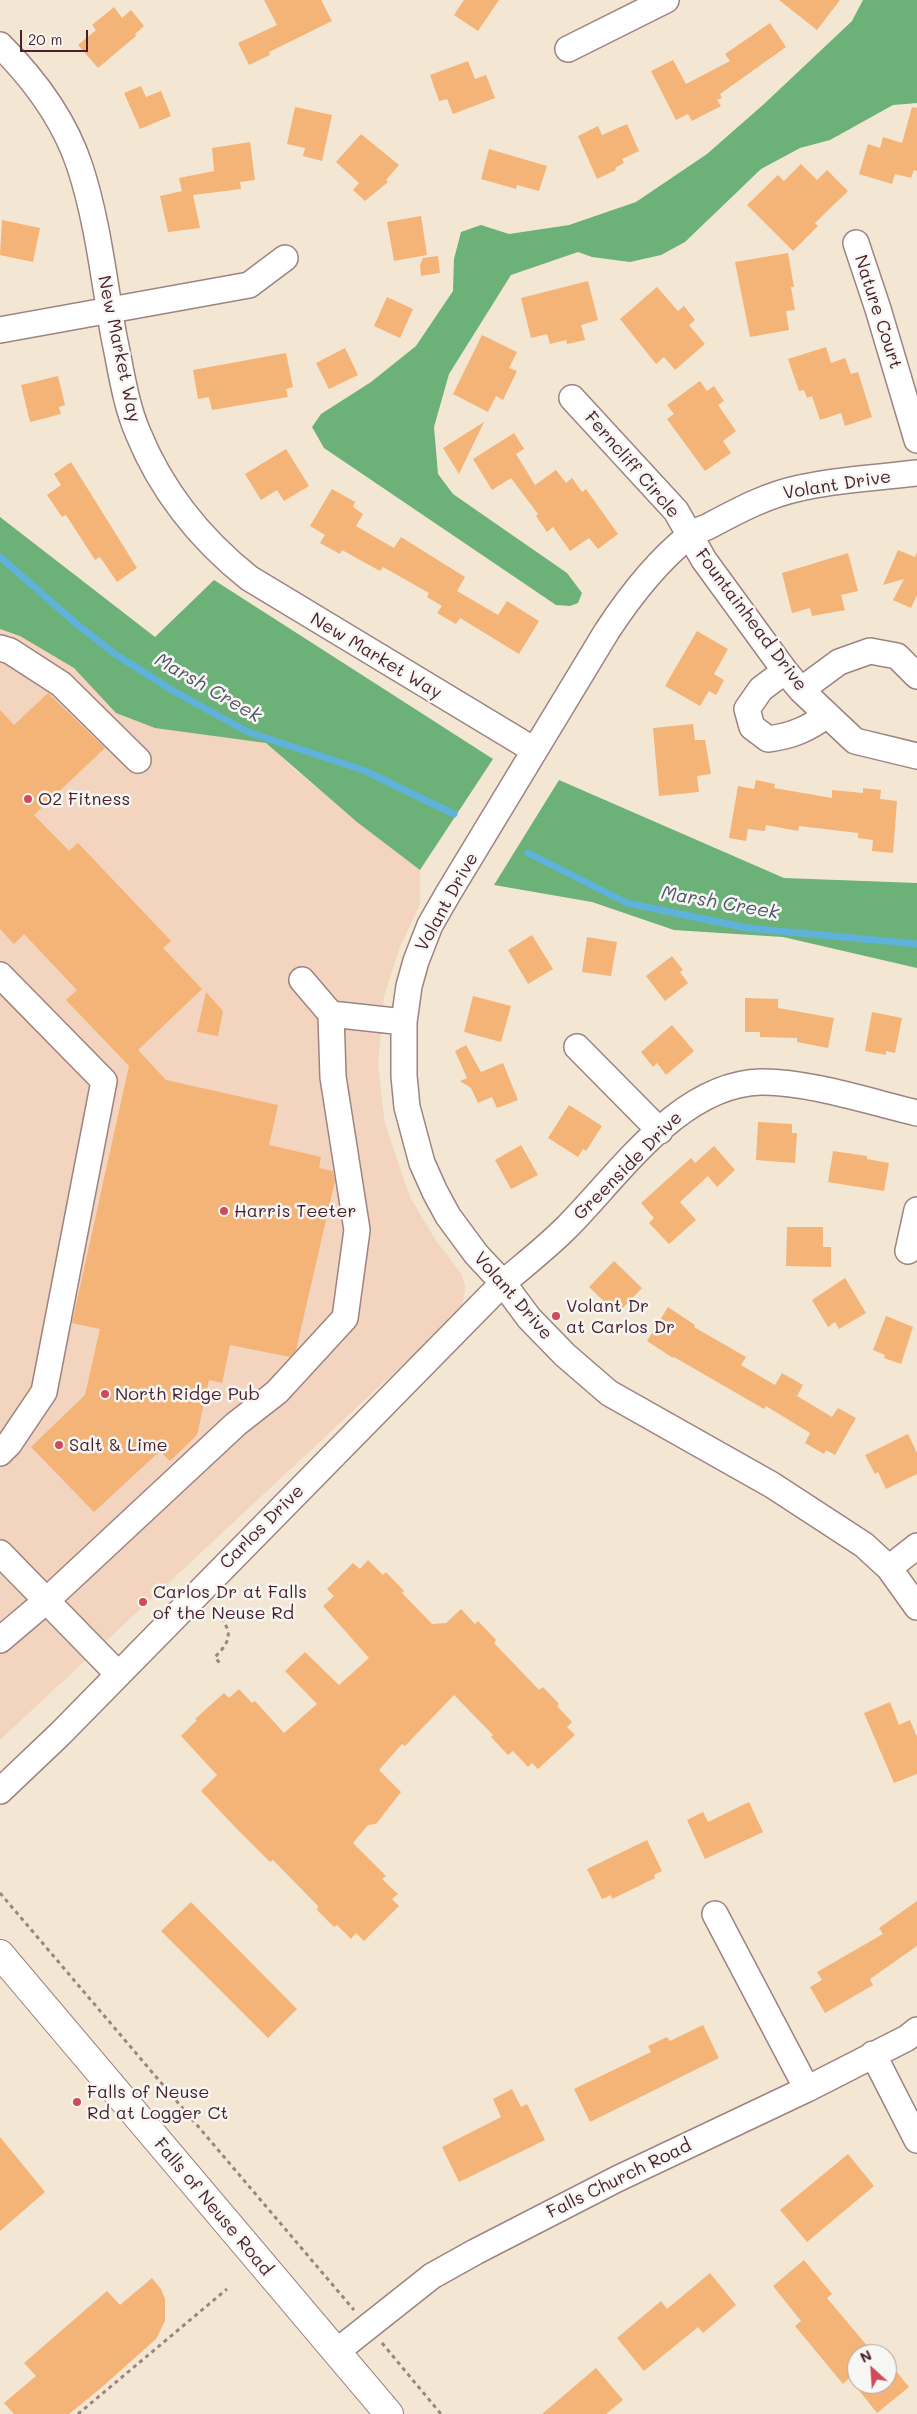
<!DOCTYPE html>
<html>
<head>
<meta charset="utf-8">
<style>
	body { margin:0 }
	#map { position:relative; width:917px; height:2414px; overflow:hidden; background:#f3e7d4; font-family:Mali,sans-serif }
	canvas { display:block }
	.north { position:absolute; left:847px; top:2344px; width:50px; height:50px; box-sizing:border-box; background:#f6f6f2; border:1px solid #b1a0a2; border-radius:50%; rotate:334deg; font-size:14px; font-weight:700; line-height:20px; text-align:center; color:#4a1f2b }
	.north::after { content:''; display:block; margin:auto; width:18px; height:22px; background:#d1495b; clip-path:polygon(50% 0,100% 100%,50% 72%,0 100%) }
	.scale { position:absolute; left:20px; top:30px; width:68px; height:22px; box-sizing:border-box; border:2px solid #4a1f2b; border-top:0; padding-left:6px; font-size:15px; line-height:18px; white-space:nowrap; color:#4a1f2b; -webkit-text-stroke:4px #f6f6f2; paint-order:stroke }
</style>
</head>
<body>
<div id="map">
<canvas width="917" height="2414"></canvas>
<div class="north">N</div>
<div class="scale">20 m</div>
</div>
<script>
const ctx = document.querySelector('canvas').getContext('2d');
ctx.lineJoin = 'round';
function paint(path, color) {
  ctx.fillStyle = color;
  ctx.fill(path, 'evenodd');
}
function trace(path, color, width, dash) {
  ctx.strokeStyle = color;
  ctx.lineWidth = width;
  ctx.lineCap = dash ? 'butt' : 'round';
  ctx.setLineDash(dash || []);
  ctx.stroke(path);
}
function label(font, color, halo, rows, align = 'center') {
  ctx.font = font + ' Mali,sans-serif';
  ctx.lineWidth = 5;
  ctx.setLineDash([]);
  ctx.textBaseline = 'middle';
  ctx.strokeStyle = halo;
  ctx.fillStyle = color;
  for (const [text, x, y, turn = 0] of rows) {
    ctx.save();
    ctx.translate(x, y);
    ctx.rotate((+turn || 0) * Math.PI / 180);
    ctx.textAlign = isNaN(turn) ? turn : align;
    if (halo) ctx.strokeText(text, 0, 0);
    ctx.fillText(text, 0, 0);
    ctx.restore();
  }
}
const built = new Path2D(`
	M0 517 155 637 295 770 420 870V904L400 947 384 996 378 1065 385 1124 410 1197 435 1239 462 1275 465 1286 464 1299 458 1313 0 1740Z`);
const forest = new Path2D(`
	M863 0H917V103L893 105 830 140 800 148 761 169 685 242 661 255 630 262 592 257 578 252 511 275 449 374 434 427 438 474 453 494 567 573 582 593 578 603 570 606 556 605 324 448 312 427 321 414 371 382 416 346 453 291 454 259 461 232 481 225 509 234 569 225 636 202 707 154 764 104 852 21Z
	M0 517 155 637 214 580 493 759 420 870 357 822 266 743 155 728 116 713 74 668 20 636 0 629Z
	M559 780 784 878 917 883V968L783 937 674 930 592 902 494 885Z`);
const stream = new Path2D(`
	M0 557 79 626 115 654 175 692 248 732 363 770 454 814
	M528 853 627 903 747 928 917 944`);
const building = new Path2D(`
	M264 0H321L332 21 269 52 270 55 249 65 238 43 277 25Z
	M464 0H499L478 31 454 15Z
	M779 0H840L817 30Z
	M114 7 122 18 131 10 144 26 135 34 136 36 98 68 78 45 96 30 92 25Z
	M770 23 786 47 720 94 722 98 717 100 721 106 692 121 688 114 676 120 651 71 673 60 686 84 730 61 725 54Z
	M468 61 475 79 486 75 495 98 453 114 447 99 439 101 430 75Z
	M141 86 146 97 161 91 171 116 140 129 124 93Z
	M295 107 332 115 322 161 303 156 305 148 287 144Z
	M912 107 917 108V171L914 170 911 178 895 174 892 184 859 174 868 144 880 148 883 137 902 143Z
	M627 124 639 151 622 159 624 163 615 168 616 170 597 179 578 136 598 126 602 135Z
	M361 134 399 165 386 180 388 182 365 201 353 190 359 183 336 162Z
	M250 142 255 180 240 182 241 189 193 195 200 228 168 232 160 196 182 191 179 178 214 171 212 148Z
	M489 149 547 166 539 191 517 185 516 189 481 179Z
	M801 164 817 180 827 170 848 191 815 223 818 226 793 251 747 205 778 175 784 181Z
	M421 216 427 255 394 261 387 222Z
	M2 220 40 228 33 262 0 255Z
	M788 253 794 287H791L795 310 786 311 789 330 750 337 735 262Z
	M438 256 440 273 421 276 420 265 423 258Z
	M588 281 598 320 581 325 585 340 567 344 566 340 550 344 547 334 531 338 521 298Z
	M657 287 678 311 684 306 695 320 689 325 705 344 675 370 664 357 656 364 620 319Z
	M387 297 413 309 400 338 374 326Z
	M482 335 517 352 509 368 517 371 503 400 496 396 488 412 453 394Z
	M826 347 831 363 845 358 851 374 858 372 872 417 845 426 841 413 820 420 812 396 807 398 804 390 799 391 788 359Z
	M345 348 358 375 329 389 316 363Z
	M286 353 293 387 286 389 288 397 212 410 209 397 198 399 193 370Z
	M58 376 65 405 59 407 61 414 30 422 21 385Z
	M700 381 707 391 714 386 724 401 718 405 736 431 723 441 731 453 705 471 667 419 674 414 667 405Z
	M484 422 459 474 443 448Z
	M514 433 524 449 516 454 535 485 556 470 566 483 572 478 582 492 586 489 618 534 598 549 589 538 570 551 553 527 547 532 536 516 538 514 511 478 492 490 473 459Z
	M286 449 309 486 284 501 277 490 261 500 245 474Z
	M71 462 137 568 117 582 100 557 95 560 66 515 62 517 47 495 61 485 54 474Z
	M332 489 355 502 353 507 363 514 356 526 394 548 401 537 465 577 457 591 498 615 507 601 539 621 519 654 460 618 456 624 437 613 442 606 427 597 429 593 383 567 380 571 342 550 340 554 320 543 325 535 310 526Z
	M898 550 915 557 917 552V595L911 608 893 600 904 579 883 585Z
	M848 553 858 591 841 595 845 610 812 616 810 608 792 613 782 573Z
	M697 631 728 649 714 674 724 680 716 695 709 691 700 706 665 686Z
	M48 693 105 748 34 815 69 851 78 843 171 941 163 948 202 989 138 1050 166 1080 278 1105 269 1145 321 1157 319 1168 333 1171 335 1181 296 1350 290 1357 230 1345 222 1383 209 1380 197 1435 170 1461 160 1451 94 1512 31 1447 85 1395 100 1329 72 1323 129 1066 66 1000 77 990 24 934 14 944 0 929V710L14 725Z
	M693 724 695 740H705L711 774 697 776 699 792 659 796 653 728Z
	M756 780 775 784 774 788 832 798V790L863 793V788L881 790 880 799 897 801 893 853 872 851 873 840 858 838V833L799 826 798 831 766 825 765 831 748 829 746 841 729 838 738 786 754 789Z
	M532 935 553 969 528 984 508 950Z
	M587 937 617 942 611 976 582 972Z
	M672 956 683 970 680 972 688 983 665 1001 646 976Z
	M206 992 223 1011 218 1036 197 1032Z
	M473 996 511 1006 501 1042 464 1032Z
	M745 998 778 999V1008L834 1018 828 1048 797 1042V1038L760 1037V1032H745Z
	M872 1012 902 1018 895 1053 886 1051V1055L865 1051Z
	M672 1025 694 1051 666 1075 657 1063 653 1067 641 1052Z
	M466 1045 481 1072 503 1063 518 1100 497 1108 492 1097 478 1103 471 1088 460 1081 467 1078 455 1051Z
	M569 1105 602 1126 586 1151 583 1149 578 1157 548 1138Z
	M758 1122 792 1124V1133H797L795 1163 756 1160Z
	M521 1145 538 1175 511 1189 495 1160Z
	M714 1146 735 1170 717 1187 708 1176 680 1202 696 1220 669 1244 649 1223 654 1218 641 1203 691 1158 695 1163Z
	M833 1151 867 1156V1159L889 1163 884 1191 828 1182Z
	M787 1227H823V1247H831V1267L786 1266Z
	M614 1261 642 1288 618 1313 615 1312 589 1287Z
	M845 1278 866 1313 839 1329 835 1322 828 1327 812 1300Z
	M668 1307 695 1325 694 1327 746 1357 741 1365 775 1385 782 1373 803 1385 797 1396 832 1417 838 1408 856 1418 835 1455 826 1450 824 1454 805 1443 810 1433 766 1406 764 1409 674 1357 673 1358 647 1341Z
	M886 1316 913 1327 901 1364 884 1358 885 1355 873 1350Z
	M908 1434 917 1453V1474L886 1489 878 1472 875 1474 865 1455Z
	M368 1560 383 1575 386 1572 404 1591 402 1593 432 1624 446 1623 461 1609 475 1624 478 1621 496 1640 494 1643 539 1690 543 1687 559 1704 557 1706 572 1722 567 1727 575 1735 538 1769 532 1763 528 1767 513 1751 508 1755 491 1737 493 1735 454 1695 405 1746 402 1744 379 1770 401 1792 376 1824 368 1825 353 1843 386 1876 382 1879 398 1894 392 1899 399 1906 364 1941 356 1933 351 1939 337 1925 334 1927 317 1910 318 1906 273 1860 270 1862 235 1827 201 1791 217 1775 181 1736 197 1720 195 1719 224 1693 229 1698 239 1689 252 1703 255 1701 284 1733 317 1704 285 1671 305 1652 339 1685 369 1658 323 1606 334 1596 327 1589 353 1563 360 1569Z
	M890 1702 899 1725 910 1720 917 1737V1774L894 1783 864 1713Z
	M749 1802 763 1832 705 1859 687 1820 703 1812 708 1822Z
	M647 1840 662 1871 654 1875 655 1878 612 1899 611 1895 602 1899 587 1869Z
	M917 1901V1946L870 1979 873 1985 825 2013 810 1987 822 1980 817 1972 883 1934 879 1928Z
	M191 1902 297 2009 268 2038 161 1931Z
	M703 2025 719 2058 590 2122 574 2089 651 2052 648 2046 667 2037 670 2041Z
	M512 2089 521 2107 527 2104 545 2140 459 2182 442 2147 501 2117 493 2099Z
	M0 2137 45 2192 0 2231Z
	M848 2154 874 2186 807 2242 780 2210Z
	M804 2260 832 2294 827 2298 874 2354H857V2384H887V2360L909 2387 877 2413 849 2378 843 2384 795 2326 801 2321 773 2286Z
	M710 2273 736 2305 703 2333 698 2327 644 2371 617 2338 661 2301 667 2309Z
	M152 2278 161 2289 165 2299V2321L156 2339 101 2388 69 2414H14L4 2403 36 2376 24 2363 107 2291 120 2305Z
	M596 2368 623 2400 606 2414H542Z`);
const path = new Path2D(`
	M216 1612C233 1631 232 1640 215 1657L221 1665
	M0 1893 354 2310
	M382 2343 441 2414
	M78 2414 227 2289`);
const minor = new Path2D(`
	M0 45C34 79 65 121 80 167 98 222 104 281 114 337 121 369 125 403 138 433 162 492 199 538 249 578L534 750
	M568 49 666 0
	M856 243 878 309 917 440
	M0 330 249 285 285 258
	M572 398 676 511 704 560 785 671 801 690 855 741 917 756
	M917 473C878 478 838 479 800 488 767 495 739 510 709 526 703 529 694 531 689 536 656 562 630 596 607 631L449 892 430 925 416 961 409 986 404 1022V1076L407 1107 422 1163 435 1192 448 1216 476 1254 503 1283 529 1318 565 1355 609 1393 772 1485 864 1545 889 1568 917 1607
	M0 648 10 651 61 684 138 760
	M785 671 761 689 747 709 752 727 768 739C792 736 808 729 827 715
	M801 690 839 662 870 651 897 656 917 676
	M0 975 104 1081 44 1392 9 1444 0 1453
	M302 980 331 1014 404 1022
	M577 1047 660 1131
	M908 1251 917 1210
	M0 1553 118 1674
	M889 1568 917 1546
	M0 1640 46 1601 236 1424 277 1392 345 1318 357 1230 333 1077 331 1014
	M0 1791 60 1734 503 1283C524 1265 546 1248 566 1228 619 1175 679 1084 761 1082 806 1081 871 1102 917 1113
	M715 1914 807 2089
	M873 2054 917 2140
	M336 2352 432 2276 475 2252 617 2179 807 2089 907 2038 917 2030`);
const major = new Path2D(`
	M0 1954 389 2414`);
const markers = [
	[28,799,5,"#d1495b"],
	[224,1211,5,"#d1495b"],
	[556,1316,5,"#d1495b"],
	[105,1394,5,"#d1495b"],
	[59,1445,5,"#d1495b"],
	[143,1602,5,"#d1495b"],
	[77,2102,5,"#d1495b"]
];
const streetNames = [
	["Nature Court",878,312,72],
	["New Market Way",119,349,78],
	["Ferncliff Circle",632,465,49],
	["Volant Drive",837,485,-9],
	["Fountainhead Drive",751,620,53],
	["New Market Way",376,656,31],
	["Volant Drive",447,902,-61],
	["Greenside Drive",628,1166,-45],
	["Volant Drive",513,1296,49],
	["Carlos Drive",262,1527,-45],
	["Falls Church Road",619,2179,-26],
	["Falls of Neuse Road",213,2207,50]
];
const poiNames = [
	["O2 Fitness",38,799],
	["Harris Teeter",234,1211],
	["Volant Dr",566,1306],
	["at Carlos Dr",566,1327],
	["North Ridge Pub",115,1394],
	["Salt & Lime",69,1445],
	["Carlos Dr at Falls",153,1592],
	["of the Neuse Rd",153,1613],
	["Falls of Neuse",87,2092],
	["Rd at Logger Ct",87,2113]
];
const waterNames = [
	["Marsh Creek",208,688,30],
	["Marsh Creek",720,903,10]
];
paint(built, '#f3d4bf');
paint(forest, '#6bb178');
trace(stream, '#5fb3db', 7);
paint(building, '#f4b377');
trace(minor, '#9e8380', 28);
trace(major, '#9e8380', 30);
trace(path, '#9e8380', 3, [4, 4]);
trace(minor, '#fff', 25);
trace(major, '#fff', 28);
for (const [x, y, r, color] of markers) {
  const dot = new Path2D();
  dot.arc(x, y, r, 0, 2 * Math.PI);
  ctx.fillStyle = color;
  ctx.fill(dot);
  trace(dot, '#f6f6f2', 2);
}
label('18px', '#4a1f2b', '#f6f6f2', streetNames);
label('18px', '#4a1f2b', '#f6f6f2', poiNames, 'left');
label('italic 19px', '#515369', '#f6f6f2', waterNames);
</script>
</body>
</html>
